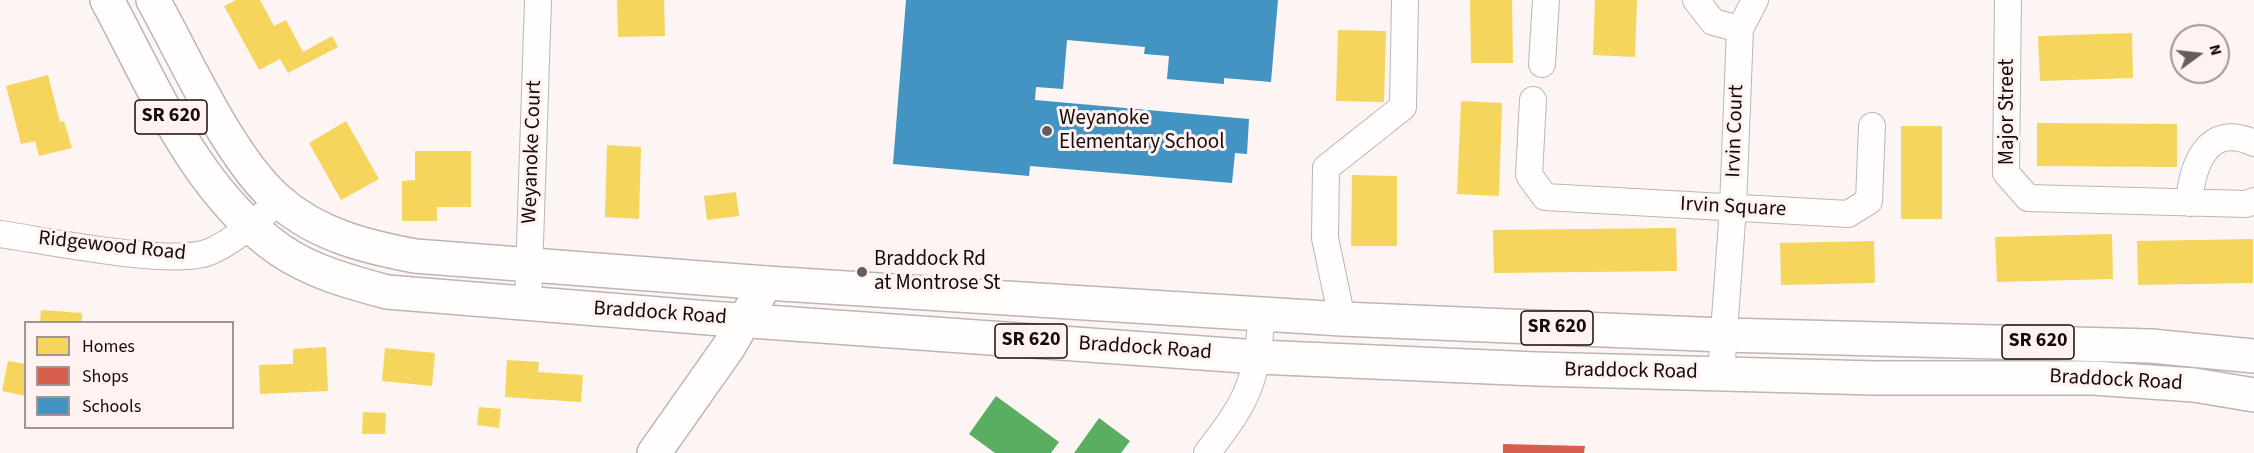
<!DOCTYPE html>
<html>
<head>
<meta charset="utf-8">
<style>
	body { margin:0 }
	#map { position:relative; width:2254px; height:453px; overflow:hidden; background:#fcf5f4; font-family:"Source Sans 3",sans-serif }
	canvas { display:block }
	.legend { position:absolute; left:24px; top:321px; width:210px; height:108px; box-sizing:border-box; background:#fff2f0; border:2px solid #a19694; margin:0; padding:8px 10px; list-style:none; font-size:18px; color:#140b0a }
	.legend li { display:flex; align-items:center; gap:12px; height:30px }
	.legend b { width:30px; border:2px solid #a19694 }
	.north { position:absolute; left:2170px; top:24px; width:60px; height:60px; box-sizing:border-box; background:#fff2f0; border:2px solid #a19694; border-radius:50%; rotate:75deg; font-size:16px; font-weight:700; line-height:24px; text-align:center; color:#140b0a }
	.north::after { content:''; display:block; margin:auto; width:21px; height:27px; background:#655d5c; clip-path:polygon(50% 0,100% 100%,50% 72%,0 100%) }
</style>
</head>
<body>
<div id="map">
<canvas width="2254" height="453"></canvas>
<ul class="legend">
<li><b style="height:16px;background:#f6d55c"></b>Homes</li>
<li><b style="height:16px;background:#d6604d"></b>Shops</li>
<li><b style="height:16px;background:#4393c3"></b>Schools</li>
</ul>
<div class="north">N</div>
</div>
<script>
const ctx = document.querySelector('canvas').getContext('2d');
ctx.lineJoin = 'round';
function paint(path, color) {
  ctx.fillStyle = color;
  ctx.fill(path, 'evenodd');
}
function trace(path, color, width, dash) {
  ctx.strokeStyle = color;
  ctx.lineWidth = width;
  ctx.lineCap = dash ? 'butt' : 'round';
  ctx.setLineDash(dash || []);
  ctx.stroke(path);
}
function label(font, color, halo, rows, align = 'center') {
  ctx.font = font + ' "Source Sans 3",sans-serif';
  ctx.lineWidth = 6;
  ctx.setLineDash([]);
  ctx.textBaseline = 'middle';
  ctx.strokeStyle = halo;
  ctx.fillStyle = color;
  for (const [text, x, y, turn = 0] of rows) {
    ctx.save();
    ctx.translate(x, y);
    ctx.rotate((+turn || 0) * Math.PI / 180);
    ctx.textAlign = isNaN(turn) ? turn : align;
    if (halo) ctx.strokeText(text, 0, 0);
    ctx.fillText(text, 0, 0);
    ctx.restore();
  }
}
const homes = new Path2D(`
	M236 0H260L274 26 286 20 303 52 332 36 338 47 288 73 280 59 259 70 224 6Z
	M617 0H664L665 36 618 37Z
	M1470 0H1512L1513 63H1471Z
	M1595 0H1637L1635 57 1593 55Z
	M1338 30 1386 31 1384 102 1336 101Z
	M2132 33 2133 78 2040 81 2038 36Z
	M48 75 60 122 64 121 72 148 39 156 35 141 21 144 6 86Z
	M1461 101 1502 103 1499 196 1457 194Z
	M346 121 379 179 341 200 309 143Z
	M2037 123 2177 124V167L2037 166Z
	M1901 126H1942V219H1901Z
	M607 145 641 147 639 219 605 217Z
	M415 151H471V207H437V221H402V181L415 180Z
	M1352 175 1397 176V246H1351Z
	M736 192 739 216 707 220 704 196Z
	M1676 228 1677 271 1494 273 1493 230Z
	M2112 234 2113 279 1997 282 1995 237Z
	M2253 239V283L2138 285 2137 241Z
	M1874 241 1875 283 1781 285 1780 243Z
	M41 310 82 313V322H40Z
	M326 347 328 391 260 394 259 365 293 364V349Z
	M385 348 435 353 432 386 382 381Z
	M507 360 539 362 538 372 583 375 581 402 505 397Z
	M8 361 26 364V396L2 391Z
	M479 407 501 409 499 428 477 425Z
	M363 412 386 413 385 434H362Z`);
const shops = new Path2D(`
	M1503 444 1585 446 1584 453H1503Z`);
const schools = new Path2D(`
	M906 0H1278L1271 82 1224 78V84L1167 79 1169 56 1144 54 1145 47 1067 40 1063 89 1036 87 1035 100 1249 119 1247 154 1235 153 1232 183 1030 166 1029 176 893 164Z`);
const public = new Path2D(`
	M996 396 1059 442 1051 453H995L969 434Z
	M1099 418 1130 441 1121 453H1074Z`);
const street = new Path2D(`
	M1696 0 1713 22 1740 29
	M2008 0 2006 173 2028 198 2246 204 2254 201
	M1542 64 1546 0
	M1533 100 1529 175 1545 197 1848 214 1869 201 1872 126
	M2189 203C2192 166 2207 121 2254 143
	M0 234C43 240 173 267 209 252 234 242 258 218 279 202
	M528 304 538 0
	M1342 319 1325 238 1326 168 1403 107 1405 0
	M1721 374 1733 207 1740 29 1755 0
	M1207 453C1249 399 1256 383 1262 314`);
const secondary = new Path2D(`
	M654 453 728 348 766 283`);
const primary = new Path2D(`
	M107 0C154 87 196 192 280 250 312 272 350 282 387 292L709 318 1258 357 1536 369 1875 378H2093L2194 385 2254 395
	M153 0C186 59 230 160 280 202 318 235 367 247 415 256L766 283 1342 319 1724 335 2151 346 2254 356`);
const markers = [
	[1047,131,6,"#655d5c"],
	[862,272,6,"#655d5c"]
];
const shields = [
	[171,117,72],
	[1557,328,72],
	[1031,341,72],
	[2038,342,72]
];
const shieldNames = [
	["SR 620",171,117],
	["SR 620",1557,328],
	["SR 620",1031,341],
	["SR 620",2038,342]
];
const streetNames = [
	["Major Street",2008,112,-90],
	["Irvin Court",1736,131,-88],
	["Weyanoke Court",533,152,-88],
	["Irvin Square",1733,208,3],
	["Ridgewood Road",112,247,6],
	["Braddock Road",660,314,4],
	["Braddock Road",1145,349,4],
	["Braddock Road",1631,372,1],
	["Braddock Road",2116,381,3]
];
const poiNames = [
	["Weyanoke",1059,119],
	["Elementary School",1059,143],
	["Braddock Rd",874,260],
	["at Montrose St",874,284]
];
paint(homes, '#f6d55c');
paint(shops, '#d6604d');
paint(schools, '#4393c3');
paint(public, '#5aae61');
trace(street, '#bdb4b3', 28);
trace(secondary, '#bdb4b3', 36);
trace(primary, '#bdb4b3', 36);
trace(street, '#fffefd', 26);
trace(secondary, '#fffefd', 33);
trace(primary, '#fffefd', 33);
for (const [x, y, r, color] of markers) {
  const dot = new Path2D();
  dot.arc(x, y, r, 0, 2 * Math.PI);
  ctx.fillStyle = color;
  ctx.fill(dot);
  trace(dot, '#fff2f0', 2);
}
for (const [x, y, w] of shields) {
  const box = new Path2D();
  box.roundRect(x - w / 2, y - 17, w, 34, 4.5);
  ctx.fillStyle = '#fff2f0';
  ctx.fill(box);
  trace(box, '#140b0a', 1.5);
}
label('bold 20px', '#140b0a', null, shieldNames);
label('21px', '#140b0a', '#fff2f0', streetNames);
label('21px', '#140b0a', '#fff2f0', poiNames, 'left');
</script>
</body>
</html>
